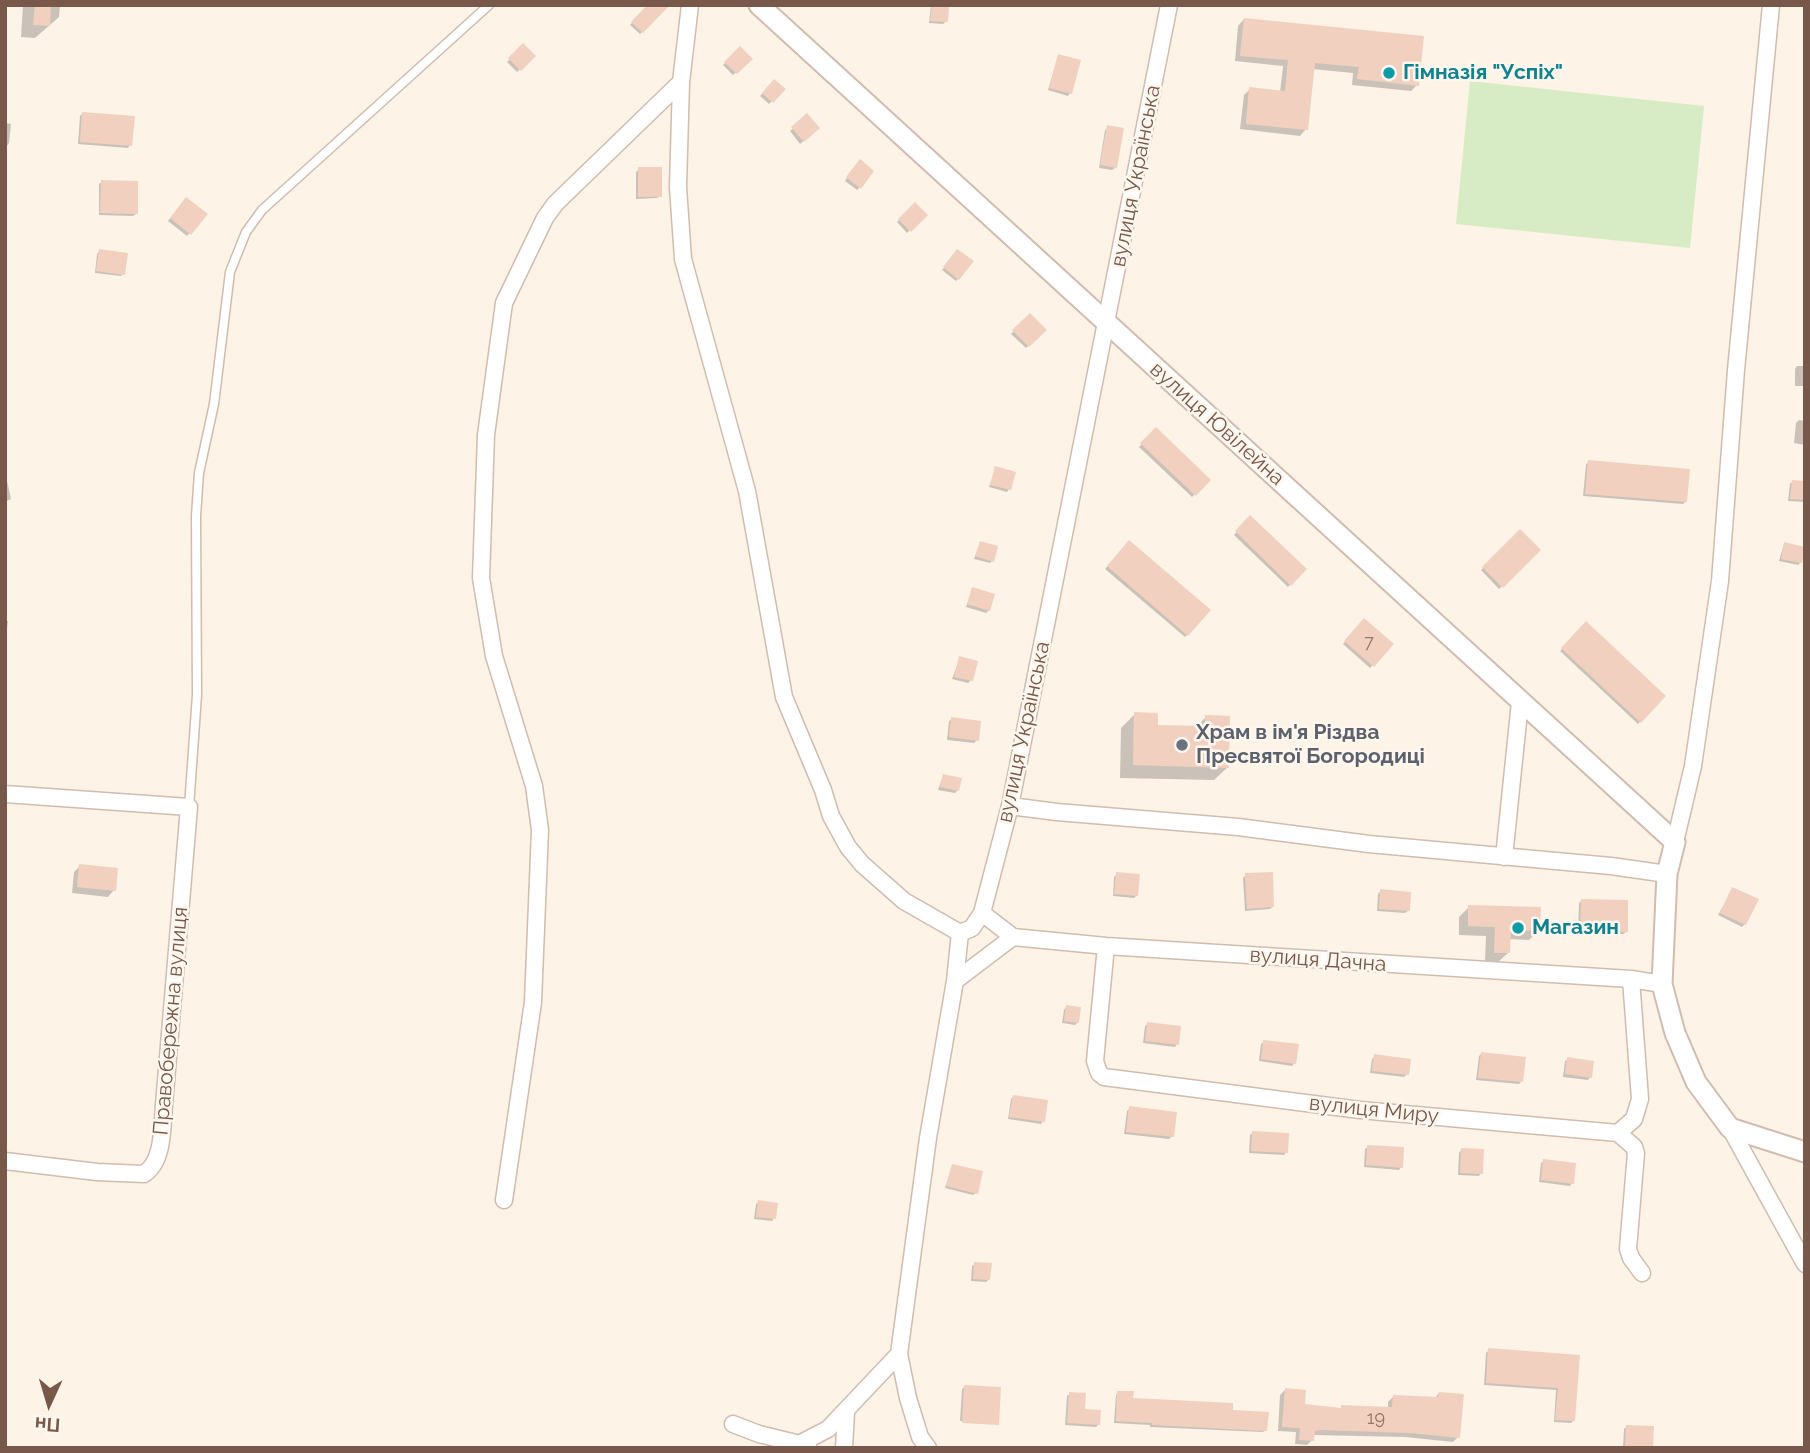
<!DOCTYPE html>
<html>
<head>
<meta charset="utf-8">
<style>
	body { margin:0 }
	#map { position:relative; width:1810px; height:1453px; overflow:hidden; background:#fdf3e7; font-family:Raleway,sans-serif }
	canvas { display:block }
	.frame { position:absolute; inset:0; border:7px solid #77584b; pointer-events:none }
	.north { position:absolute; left:14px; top:1369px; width:70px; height:70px; -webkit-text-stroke:5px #fff7ee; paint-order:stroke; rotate:184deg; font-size:19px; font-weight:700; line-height:28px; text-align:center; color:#77584b }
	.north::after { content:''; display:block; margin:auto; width:24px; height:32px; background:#77584b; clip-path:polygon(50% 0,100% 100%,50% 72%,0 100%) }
</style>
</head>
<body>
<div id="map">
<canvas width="1810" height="1453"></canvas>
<div class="frame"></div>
<div class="north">Пн</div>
</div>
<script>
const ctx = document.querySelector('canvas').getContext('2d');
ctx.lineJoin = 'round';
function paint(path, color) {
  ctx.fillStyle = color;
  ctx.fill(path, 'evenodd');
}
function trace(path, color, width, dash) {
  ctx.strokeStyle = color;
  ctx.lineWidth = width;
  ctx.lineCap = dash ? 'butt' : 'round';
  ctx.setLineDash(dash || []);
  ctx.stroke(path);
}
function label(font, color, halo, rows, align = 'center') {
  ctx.font = font + ' Raleway,sans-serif';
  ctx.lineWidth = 5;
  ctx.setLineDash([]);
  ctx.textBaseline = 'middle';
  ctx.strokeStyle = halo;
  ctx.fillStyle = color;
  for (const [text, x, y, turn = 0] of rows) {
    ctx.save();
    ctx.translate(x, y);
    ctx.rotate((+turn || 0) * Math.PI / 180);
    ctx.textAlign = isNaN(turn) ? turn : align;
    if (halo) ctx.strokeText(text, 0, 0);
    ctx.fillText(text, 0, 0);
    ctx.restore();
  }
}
const green = new Path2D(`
	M1470 81 1704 106 1690 248 1456 224Z`);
const shadow = new Path2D(`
	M23 5H60L59 17 35 38 21 37Z
	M649 5 667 6 640 34 630 25Z
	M931 5H947L946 21 943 24 929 23Z
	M1244 19 1417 85 1411 91 1352 85 1353 73 1312 69 1306 129 1300 136 1240 129 1244 95 1250 89 1280 92 1283 66 1235 61 1238 26Z
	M523 46 533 56 517 72 507 62Z
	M740 48 750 59 733 75 723 65Z
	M1058 56 1070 93 1068 96 1048 90Z
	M774 81 783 89 769 104 760 96Z
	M83 113 130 145 128 148 78 144 80 116Z
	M807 116 818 128 800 144 790 131Z
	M5 123 11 124 9 143 7 146Z
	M1108 127 1115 168 1112 170 1099 168 1105 130Z
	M857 164 859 188 857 190 845 181Z
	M639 169 660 196 657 198 636 199V172Z
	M102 182 136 214 133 216 99 215V184Z
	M186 199 205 214 187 236 168 221Z
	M915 204 925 215 907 233 897 222Z
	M99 251 123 274 121 276 95 273 97 254Z
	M958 251 971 262 956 281 942 270Z
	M1030 315 1044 330 1026 348 1011 334Z
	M1797 366H1805V386H1795V369Z
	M1799 420 1805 421V445L1794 443 1796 423Z
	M1156 430 1209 480 1192 497 1139 447Z
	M1588 462 1686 501 1683 504 1583 496 1586 465Z
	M996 468 1009 489 1007 492 989 487Z
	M5 471 11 499 5 502Z
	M1792 482 1805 483V502L1788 501 1790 484Z
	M1250 517 1304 569 1288 587 1234 535Z
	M1520 532 1538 550 1499 589 1481 570Z
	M1129 542 1208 610 1185 637 1105 569Z
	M980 543 992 561 990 563 974 559Z
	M1784 544 1801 562 1798 565 1779 561Z
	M973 589 989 610 986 613 966 607Z
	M5 621H8L5 646Z
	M1364 621 1391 645 1370 668 1343 644Z
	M1586 624 1664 696 1638 724 1560 651Z
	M960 658 971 680 968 683 952 679Z
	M1135 714 1156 726 1196 727 1206 717 1228 767 1214 780 1120 778 1121 728Z
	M952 719 977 740 974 743 947 740 949 721Z
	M943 776 958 790 955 793 938 790Z
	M80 866 114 890 108 897 72 893 74 872Z
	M1117 874 1137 895 1134 898 1113 896 1114 877Z
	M1246 875 1272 907 1270 909 1245 911 1243 878Z
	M1733 889 1745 924 1742 927 1718 915Z
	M1381 891 1408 911 1405 913 1377 911 1378 894Z
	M1582 900 1626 932 1623 934 1578 933 1579 903Z
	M1469 907 1539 930 1529 940 1509 939 1508 953 1498 962H1485L1486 936 1459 935V917Z
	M1066 1007 1078 1022 1075 1025 1062 1023 1064 1010Z
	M1148 1024 1177 1044 1175 1047 1143 1043 1145 1026Z
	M1264 1042 1294 1063 1292 1066 1259 1061 1261 1044Z
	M1481 1054 1521 1082 1519 1084 1476 1080 1479 1056Z
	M1375 1056 1407 1074 1404 1077 1370 1073 1372 1059Z
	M1568 1059 1590 1077 1588 1080 1563 1077 1565 1061Z
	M1013 1097 1043 1121 1041 1124 1008 1119 1011 1099Z
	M1130 1108 1172 1136 1169 1139 1124 1134 1127 1111Z
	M1253 1132 1286 1152 1284 1155 1249 1153 1250 1135Z
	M1368 1147 1401 1167 1399 1170 1364 1167 1365 1149Z
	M1461 1150 1481 1173 1479 1176 1458 1175 1459 1153Z
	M1544 1161 1572 1183 1570 1186 1539 1182 1541 1163Z
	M952 1166 976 1193 973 1195 945 1188Z
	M759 1202 774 1218 772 1221 754 1219 756 1204Z
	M975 1264 989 1279 986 1282 971 1281 972 1266Z
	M1489 1350 1578 1357 1573 1421 1571 1423 1554 1422 1556 1390 1484 1385 1486 1353Z
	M965 1386 997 1423 960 1421 962 1389Z
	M1285 1390 1303 1406 1339 1409 1342 1407 1388 1409V1402L1393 1397 1434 1399 1439 1393 1458 1437 1453 1442 1405 1437 1313 1435 1312 1440 1307 1445 1295 1444 1296 1432 1278 1431 1280 1395Z
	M1118 1392 1132 1400 1231 1411 1266 1430 1263 1432 1150 1427V1425L1114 1423 1116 1395Z
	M1070 1394 1098 1425 1096 1427 1065 1425 1067 1396Z
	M1627 1426 1651 1448H1623L1624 1429Z`);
const building = new Path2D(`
	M35 5H51L50 26 33 25Z
	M647 5H670L643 33 631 22Z
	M932 5H949L948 22 930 21Z
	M1244 18 1424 36 1419 86 1357 79 1359 67 1315 63 1308 130 1246 124 1249 87 1285 91 1288 60 1240 56Z
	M523 43 536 56 521 71 508 58Z
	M740 46 753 59 737 74 724 62Z
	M1058 54 1081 60 1072 94 1049 88Z
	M774 79 786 89 773 103 762 93Z
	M82 112 135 116 132 146 80 142Z
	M807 113 820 128 804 142 791 127Z
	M1107 125 1124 128 1117 168 1100 165Z
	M860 159 874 171 861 189 846 177Z
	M638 167H662V197H638Z
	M101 180 138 181V214L100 213Z
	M186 197 208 214 191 235 170 218Z
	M915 202 928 215 911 232 898 219Z
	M99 249 128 253 125 275 96 271Z
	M957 249 974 261 959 280 943 267Z
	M1030 313 1047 330 1029 347 1012 330Z
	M1156 427 1211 480 1196 496 1140 443Z
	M1588 460 1690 469 1687 502 1585 494Z
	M995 466 1016 472 1011 490 990 485Z
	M1792 480 1805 481V500L1790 499Z
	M1250 515 1307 569 1291 586 1235 531Z
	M1520 529 1541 550 1503 588 1482 567Z
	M1129 540 1211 610 1188 636 1107 566Z
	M980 541 998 546 994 562 975 556Z
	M1784 542 1805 547 1802 563 1781 559Z
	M972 587 995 594 990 611 967 604Z
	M1364 618 1394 644 1374 667 1344 641Z
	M1586 621 1666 696 1641 723 1561 648Z
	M959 656 978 661 973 681 954 677Z
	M1134 712 1158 713V725L1205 726V715L1230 716 1229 768 1133 765Z
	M951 717 981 721 979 741 949 737Z
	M943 774 962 778 959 791 940 787Z
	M79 864 118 868 116 891 77 887Z
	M1116 872 1140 874 1138 896 1114 894Z
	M1273 872 1274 907 1247 909 1245 873Z
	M1732 887 1759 899 1746 925 1720 913Z
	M1380 889 1411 892 1410 911 1379 909Z
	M1581 899 1628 900V932L1580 931Z
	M1468 905 1541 907 1540 931 1511 930 1510 953H1494L1495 927 1468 926Z
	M1066 1005 1081 1007 1079 1023 1064 1021Z
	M1147 1022 1181 1026 1179 1045 1145 1041Z
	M1263 1040 1299 1044 1296 1064 1261 1059Z
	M1481 1052 1526 1057 1523 1082 1478 1078Z
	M1374 1054 1411 1059 1409 1075 1372 1071Z
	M1567 1057 1594 1061 1592 1078 1565 1074Z
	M1013 1095 1048 1100 1045 1122 1009 1117Z
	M1129 1106 1177 1112 1174 1137 1126 1132Z
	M1252 1131 1289 1133 1288 1153 1251 1151Z
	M1367 1145 1404 1147 1403 1168 1366 1165Z
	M1461 1148 1484 1149 1483 1174 1460 1173Z
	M1543 1159 1576 1163 1574 1184 1541 1180Z
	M952 1164 983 1171 978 1194 946 1186Z
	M758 1200 778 1203 776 1219 756 1217Z
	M974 1262 992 1263 990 1280 973 1279Z
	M1488 1348 1580 1355 1575 1421 1555 1420 1558 1388 1486 1383Z
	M964 1385 1001 1387 999 1425 962 1423Z
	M1285 1388 1306 1390 1305 1404 1341 1408V1405L1392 1407 1393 1395 1438 1397 1439 1392 1464 1394 1460 1438 1411 1433 1322 1430 1315 1431 1314 1441 1299 1440 1300 1428 1282 1427Z
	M1117 1391H1134L1133 1398 1233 1403V1410L1269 1412 1267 1431 1152 1425V1423L1116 1421Z
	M1069 1392 1086 1393 1085 1409 1101 1410 1100 1425 1067 1423Z
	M1626 1425 1654 1426 1653 1448H1625Z`);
const service = new Path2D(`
	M189 807 197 695 196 516 199 473 214 404 230 272 246 232 262 210 489 5`);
const minor = new Path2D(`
	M690 5 681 82 678 187 683 259 747 491 784 697 823 790 831 816 848 847 862 864 904 901 960 933
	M5 794 189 807 164 1105C162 1127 164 1161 144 1174L97 1172 5 1161
	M1010 806 1057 812 1238 827 1369 844 1611 866 1667 874
	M1675 842 1693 766 1720 581 1736 370 1771 5
	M1504 857 1520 702
	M982 913 1013 937 1106 946 1631 979 1662 984
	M1106 946 1095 1061 1099 1073 1104 1077 1360 1110 1618 1133 1634 1119 1640 1099 1631 979
	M955 981 1013 937
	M1730 1128 1805 1264
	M1618 1133 1634 1147 1636 1153 1628 1249 1631 1258 1642 1273
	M504 1200 533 1002 540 830 534 786 494 656 481 578 486 435 504 303 545 218 555 204 681 82
	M733 1424 759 1434 808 1446
	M799 1444 828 1429 899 1354
	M844 1448 846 1412
	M928 1448 920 1437 908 1398 899 1354 928 1138 955 981 960 933 972 928 982 913 1010 806 1169 5`);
const tertiary = new Path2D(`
	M759 5 1675 842 1667 874 1662 984 1675 1033 1696 1082 1730 1128 1805 1152`);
const markers = [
	[1389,73,7,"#0f9aa8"],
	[1182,745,7,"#6b7280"],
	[1518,928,7,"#0f9aa8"]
];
const numberNames = [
	["7",1369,643],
	["19",1376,1419]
];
const cultureNames = [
	["Гімназія \"Успіх\"",1403,73],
	["Магазин",1532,928]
];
const streetNames = [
	["вулиця Українська",1136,176,-79],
	["вулиця Ювілейна",1217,424,42],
	["вулиця Українська",1024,732,-78],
	["вулиця Дачна",1318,960,4],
	["Правобережна вулиця",171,1021,-85],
	["вулиця Миру",1374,1110,6]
];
const worshipNames = [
	["Храм в ім'я Різдва",1196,733],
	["Пресвятої Богородиці",1196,757]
];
paint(green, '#d7ebc5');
paint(shadow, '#0003');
paint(building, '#f2d0bf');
trace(service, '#d1bcaf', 11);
trace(minor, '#d1bcaf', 19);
trace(tertiary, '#d1bcaf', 23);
trace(service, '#fff', 8);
trace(minor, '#fff', 16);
trace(tertiary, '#fff', 19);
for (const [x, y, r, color] of markers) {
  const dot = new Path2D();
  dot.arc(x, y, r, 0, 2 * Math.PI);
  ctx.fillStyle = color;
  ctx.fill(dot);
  trace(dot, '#fff7ee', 2.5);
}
label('18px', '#967668', null, numberNames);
label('bold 21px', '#0d838f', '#fff7ee', cultureNames, 'left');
label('21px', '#77584b', '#fff7ee', streetNames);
label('bold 21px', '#5b616d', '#fff7ee', worshipNames, 'left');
</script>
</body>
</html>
